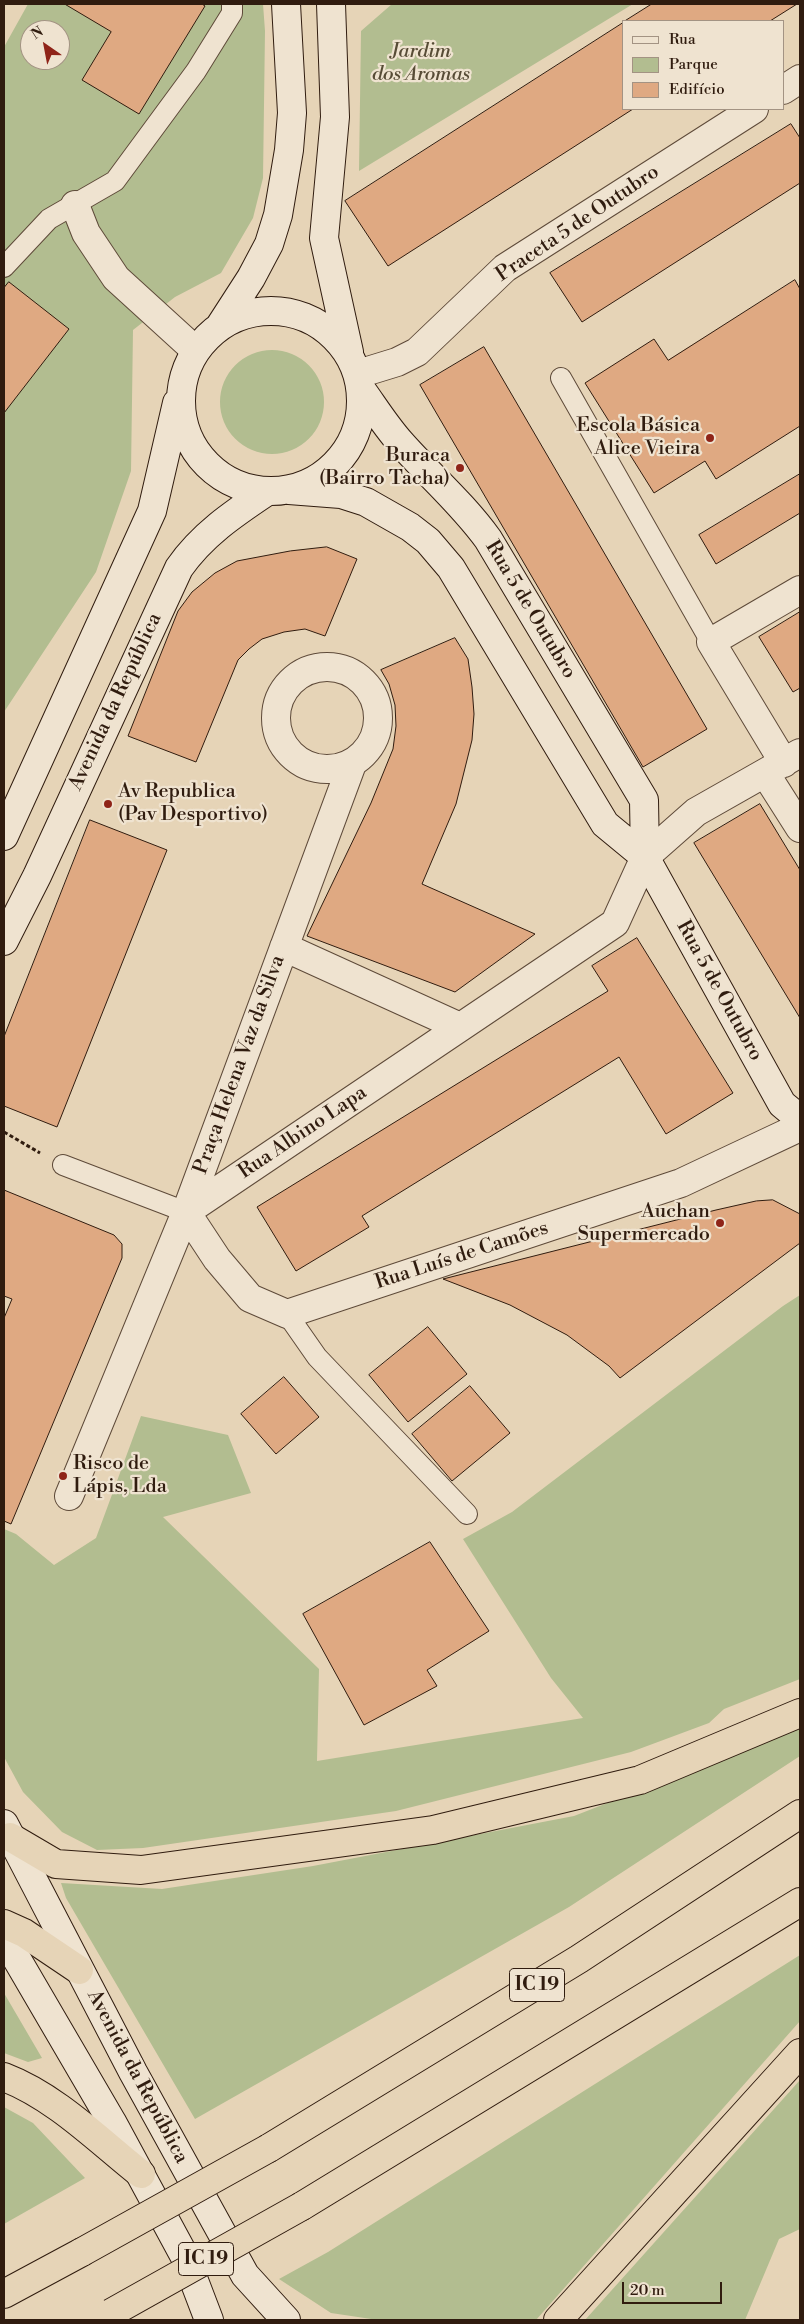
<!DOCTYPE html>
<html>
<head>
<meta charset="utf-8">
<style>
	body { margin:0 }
	#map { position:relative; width:804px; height:2324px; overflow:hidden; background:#e6d4b7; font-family:"Libre Bodoni",serif }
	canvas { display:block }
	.frame { position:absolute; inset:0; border:5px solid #301c0f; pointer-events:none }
	.legend { position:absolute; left:622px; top:20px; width:162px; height:90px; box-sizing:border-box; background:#efe3d0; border:1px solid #a39383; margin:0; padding:6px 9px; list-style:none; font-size:15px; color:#301c0f }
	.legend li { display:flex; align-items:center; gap:10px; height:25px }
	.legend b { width:25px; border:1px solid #a39383 }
	.north { position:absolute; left:20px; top:20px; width:50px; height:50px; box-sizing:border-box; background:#efe3d0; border:1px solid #a39383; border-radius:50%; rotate:327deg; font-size:14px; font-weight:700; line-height:20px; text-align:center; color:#301c0f }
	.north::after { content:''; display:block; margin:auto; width:18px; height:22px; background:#8f2418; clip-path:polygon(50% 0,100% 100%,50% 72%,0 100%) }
	.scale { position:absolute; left:622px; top:2282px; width:100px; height:22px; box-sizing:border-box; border:2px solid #301c0f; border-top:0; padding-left:6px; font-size:15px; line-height:18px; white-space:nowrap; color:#301c0f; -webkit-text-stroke:4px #efe3d0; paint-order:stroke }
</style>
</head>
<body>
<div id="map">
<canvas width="804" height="2324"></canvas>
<div class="frame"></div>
<ul class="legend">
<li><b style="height:6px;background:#efe3d0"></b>Rua</li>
<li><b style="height:14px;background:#b2bd90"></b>Parque</li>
<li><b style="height:14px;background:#dfa982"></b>Edifício</li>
</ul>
<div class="north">N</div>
<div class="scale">20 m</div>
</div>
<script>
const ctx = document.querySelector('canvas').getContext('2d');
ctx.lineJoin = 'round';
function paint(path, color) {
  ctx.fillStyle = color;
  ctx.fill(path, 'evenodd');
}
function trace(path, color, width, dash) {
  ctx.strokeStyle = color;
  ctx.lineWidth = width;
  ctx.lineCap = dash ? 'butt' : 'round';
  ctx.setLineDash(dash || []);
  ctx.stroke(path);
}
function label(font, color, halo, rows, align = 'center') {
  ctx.font = font + ' "Libre Bodoni",serif';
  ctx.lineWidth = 4.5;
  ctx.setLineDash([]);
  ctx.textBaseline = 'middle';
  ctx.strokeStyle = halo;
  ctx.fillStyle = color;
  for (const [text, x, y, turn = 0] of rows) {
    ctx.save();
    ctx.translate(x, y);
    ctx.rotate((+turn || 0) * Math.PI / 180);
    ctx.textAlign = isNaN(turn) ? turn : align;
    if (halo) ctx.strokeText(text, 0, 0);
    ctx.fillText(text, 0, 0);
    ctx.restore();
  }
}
const green = new Path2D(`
	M28 4H263L265 31 263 178 253 218 221 273 175 297 133 330 131 471 96 572 4 712V47ZM30 30H60V60H30Z
	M392 4H633L359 171 361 31Z
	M220 402a52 52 0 1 1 104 0a52 52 0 1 1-104 0Z
	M800 1295V1679L724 1709 709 1723 631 1752 396 1811 143 1848 97 1850 62 1832 23 1792 4 1757V1529L16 1534 54 1565 96 1538 141 1416 228 1435 251 1493 163 1517 319 1669 317 1761 583 1718 551 1678 463 1539 512 1512 783 1306Z
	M800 1728V1756L569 1907 195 2119 66 1898 61 1883 162 1889 313 1866 574 1816Z
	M800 1955V2021L536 2320H378L331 2313 279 2279 328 2252Z
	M4 1993 42 2058 28 2062 4 2053Z
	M800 2080V2229L779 2239 745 2320H585Z
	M4 2107 33 2123 85 2178 4 2224Z`);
const building = new Path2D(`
	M65 4H202L205 6 139 114 82 80 111 32Z
	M652 4H797L770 21H625Z
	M623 23V109H633L388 266 345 201Z
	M791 124 800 138V183L582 322 550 273Z
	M795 280 800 289V426L716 479 705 461 654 493 585 383 654 339 668 360Z
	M9 282 69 329 4 413V288Z
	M484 347 707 729 643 767 420 385Z
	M800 474V513L716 564 699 535Z
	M327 547 357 559 325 636 305 629 284 632 262 639 249 649 238 660 196 762 128 736 178 611 192 592 215 573 237 561 290 551Z
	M800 612V688L793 692 759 637Z
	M455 638 468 659 472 687 474 714 472 740 456 804 422 884 535 934 455 992 307 936 371 803 393 749 396 726 395 705 389 684 381 670Z
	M760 804 800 870V1018L694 843Z
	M90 820 167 850 57 1127 4 1106V1037Z
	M637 938 733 1093 666 1134 619 1057 362 1216 369 1227 296 1271 257 1207 608 991 592 966Z
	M4 1190 114 1235 122 1244V1258L11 1524 4 1521V1318L12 1299 4 1296Z
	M773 1200 800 1214V1243L620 1378 609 1366 567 1335 510 1305 443 1279 716 1210 756 1201Z
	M428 1327 467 1374 408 1422 369 1375Z
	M284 1377 319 1417 276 1454 241 1414Z
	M470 1386 510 1433 452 1481 412 1434Z
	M430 1542 489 1631 427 1670 437 1686 364 1725 303 1614Z`);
const path = new Path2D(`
	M4 1132 40 1153`);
const lane = new Path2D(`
	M4 267 49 219 115 181 196 71 232 13V4
	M561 378 711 642
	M63 1165 186 1212
	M287 1314 317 1357 467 1514`);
const street = new Path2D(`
	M783 90 800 79
	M75 205 86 233 116 278 195 350
	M358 374 397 362 417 352 505 268 754 109
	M276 718a51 51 0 1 1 102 0a51 51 0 1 1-102 0Z
	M784 763 711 642 800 590
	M352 764 186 1212 217 1259 250 1298 287 1314 681 1183 800 1127
	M765 773 800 828
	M284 947 460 1027
	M69 1496 186 1212 615 923 645 857 696 812 800 753`);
const secondary = new Path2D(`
	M331 4 335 117 324 238 349 352
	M181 401a90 90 0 1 1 180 0a90 90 0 1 1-180 0Z
	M220 326 251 278 269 244 278 215 289 150 292 113 286 4
	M361 389C374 407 385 425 400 442 429 475 462 503 488 539L644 800 645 857
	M289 490 341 494 366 502 410 527 428 541 451 568 605 824 645 857 782 1104 800 1119
	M4 836 152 511 177 403
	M4 941 37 876 179 568C202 535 233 514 266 492
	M4 1824 133 2072 245 2275 286 2320
	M4 1937 112 2122 185 2257 209 2320`);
const highway = new Path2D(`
	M10 1837 56 1864 141 1870 433 1830 640 1780 800 1713
	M4 1924 24 1933 79 1970
	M4 2077C56 2097 98 2140 141 2174
	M269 2148 579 1959 800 1814
	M302 2206 800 1902
	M4 2294 82 2252
	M558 2320 800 2053`);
const highwayBridge = new Path2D(`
	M82 2252 269 2148
	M111 2313 302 2206`);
const markers = [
	[710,438,5,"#8f2418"],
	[460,468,5,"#8f2418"],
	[108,804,5,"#8f2418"],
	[720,1223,5,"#8f2418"],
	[63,1476,5,"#8f2418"]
];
const shields = [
	[537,1985,55],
	[206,2259,55]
];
const shieldNames = [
	["IC 19",537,1985],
	["IC 19",206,2259]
];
const parkNames = [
	["Jardim",421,52],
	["dos Aromas",421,75]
];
const streetNames = [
	["Praceta 5 de Outubro",578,224,-34],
	["Rua 5 de Outubro",530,610,59],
	["Avenida da República",116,702,-65],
	["Rua 5 de Outubro",719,991,61],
	["Praça Helena Vaz da Silva",240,1065,-70],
	["Rua Albino Lapa",303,1133,-34],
	["Rua Luís de Camões",462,1256,-18],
	["Avenida da República",137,2077,62]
];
const poiNames = [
	["Escola Básica",700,426],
	["Alice Vieira",700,449],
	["Buraca",450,456],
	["(Bairro Tacha)",450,479],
	["Av Republica",118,792,"left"],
	["(Pav Desportivo)",118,815,"left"],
	["Auchan",710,1212],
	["Supermercado",710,1235],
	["Risco de",73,1464,"left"],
	["Lápis, Lda",73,1487,"left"]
];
paint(green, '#b2bd90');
paint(building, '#dfa982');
trace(building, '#301c0f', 1);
trace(lane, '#5e4a39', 22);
trace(street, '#5e4a39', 30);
trace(secondary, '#301c0f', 30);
trace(highway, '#301c0f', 30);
trace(path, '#301c0f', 3, [4, 2.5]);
trace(lane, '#efe3d0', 20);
trace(street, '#efe3d0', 28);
trace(secondary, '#efe3d0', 28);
trace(highway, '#e6d4b7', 28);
trace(highwayBridge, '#301c0f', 30, []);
trace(highwayBridge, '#e6d4b7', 28);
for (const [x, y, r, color] of markers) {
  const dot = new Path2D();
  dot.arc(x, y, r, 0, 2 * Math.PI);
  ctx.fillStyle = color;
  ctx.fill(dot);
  trace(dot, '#efe3d0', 2);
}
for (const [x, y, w] of shields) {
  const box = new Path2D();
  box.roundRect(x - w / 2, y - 16.5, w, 33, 4);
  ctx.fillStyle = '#efe3d0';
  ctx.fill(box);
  trace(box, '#301c0f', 1);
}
label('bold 19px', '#301c0f', null, shieldNames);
label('italic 20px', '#574c36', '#efe3d0', parkNames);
label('20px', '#301c0f', '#efe3d0', streetNames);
label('20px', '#301c0f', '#efe3d0', poiNames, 'right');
</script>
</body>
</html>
